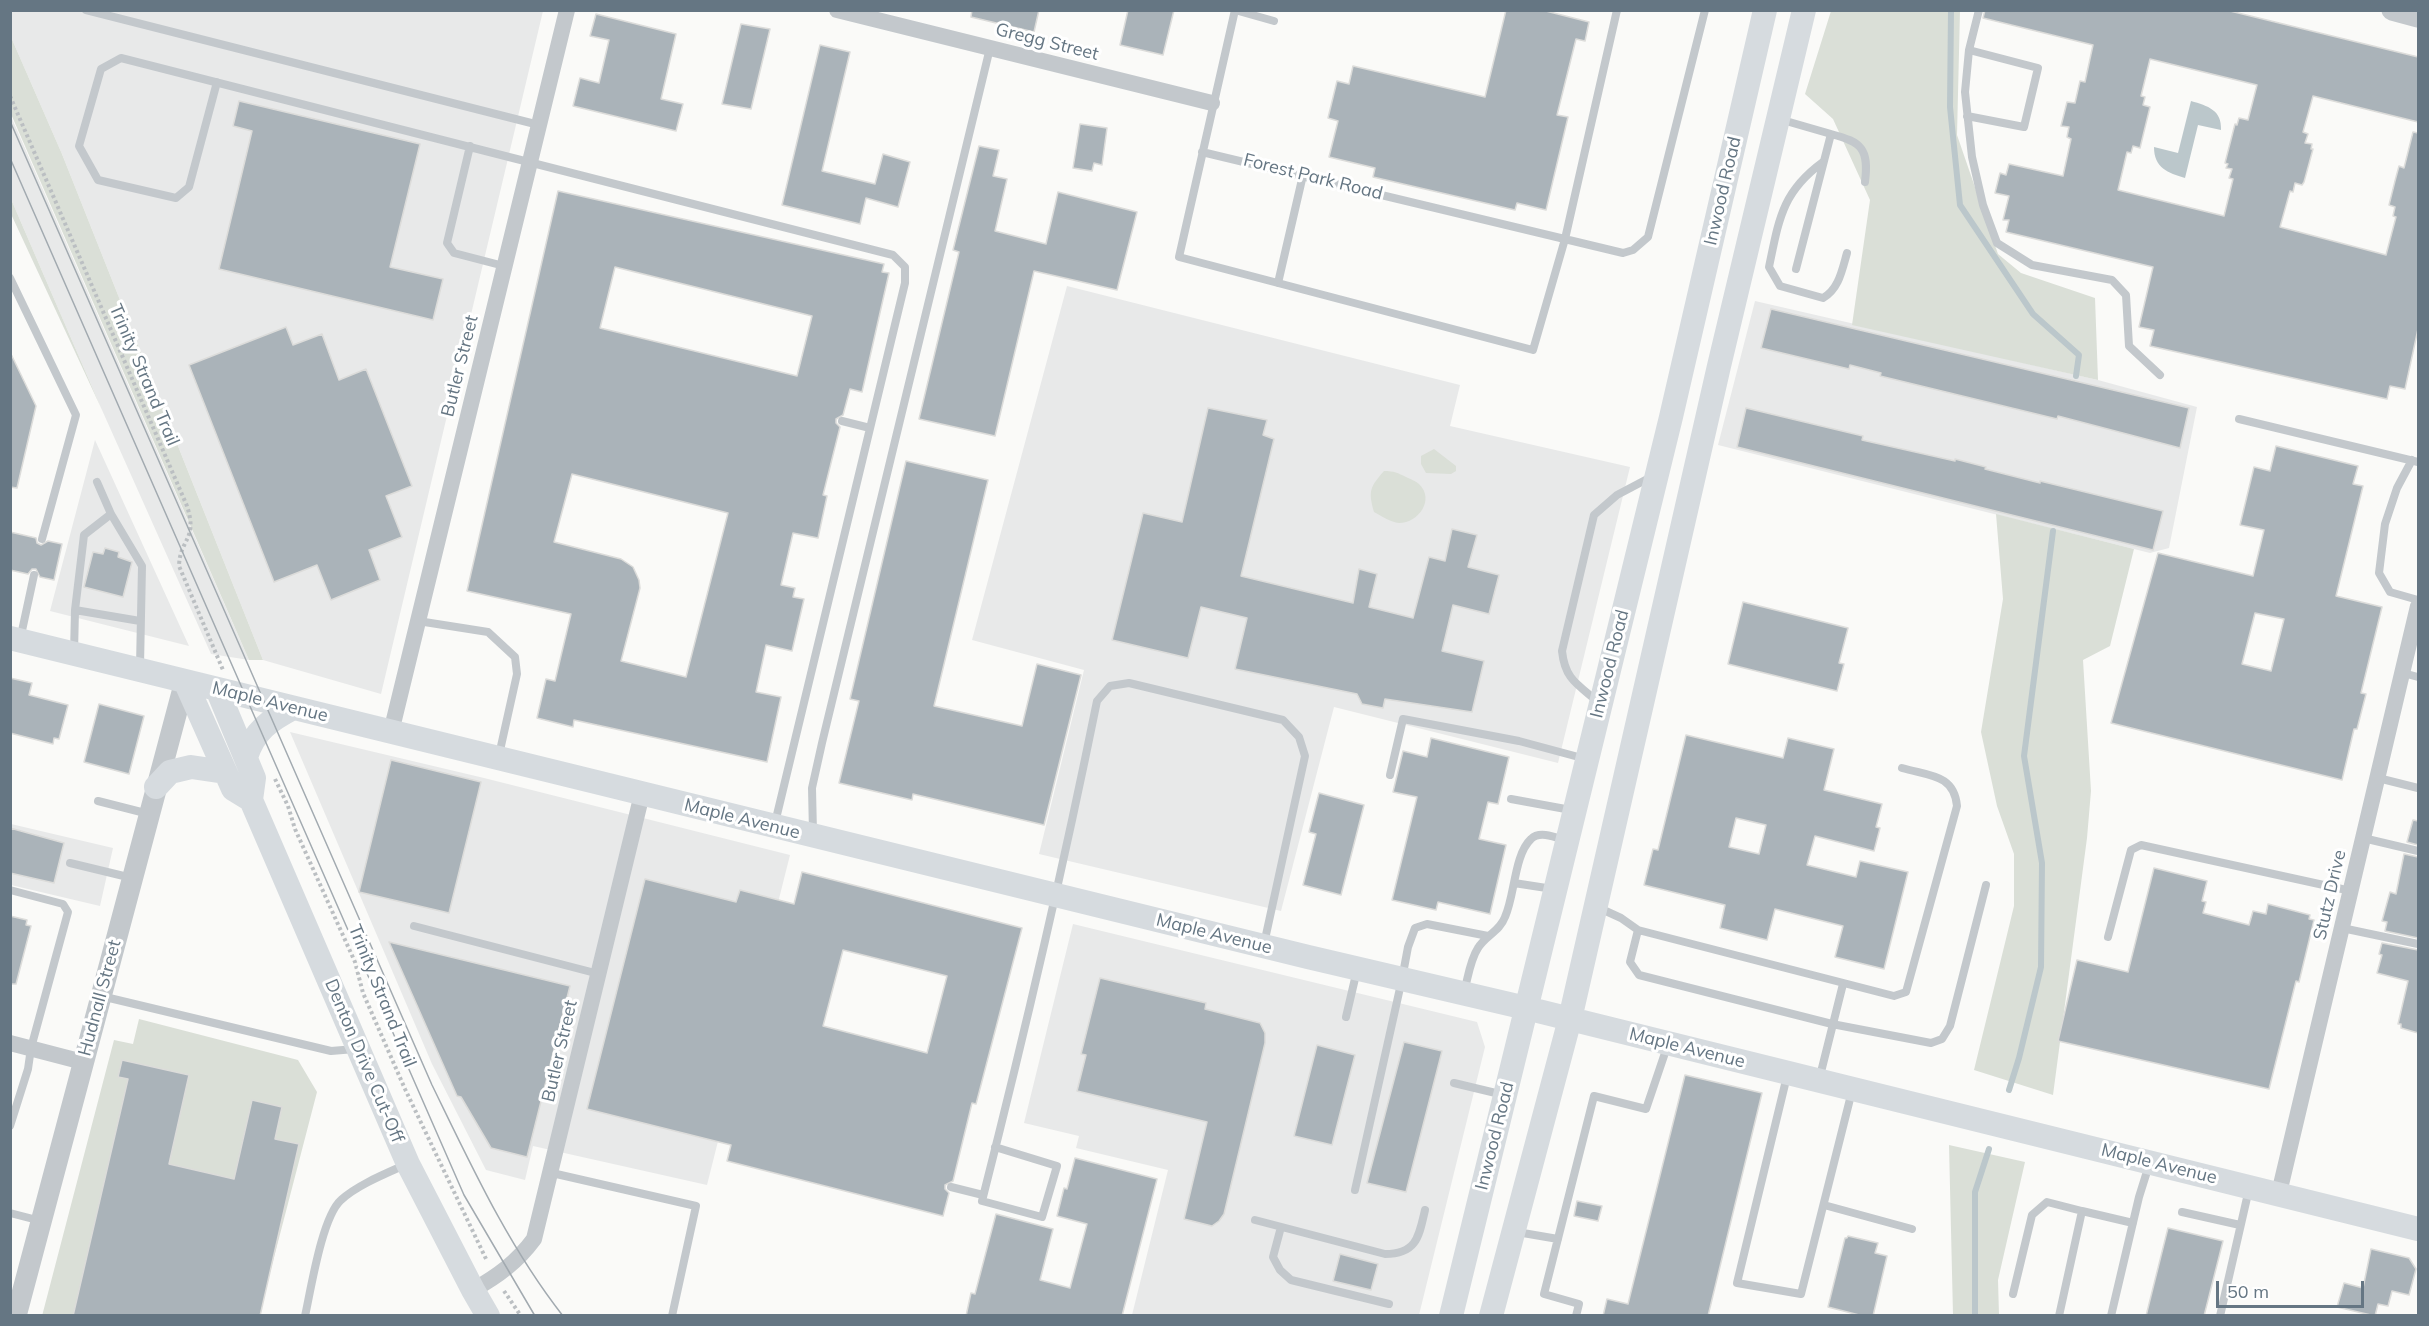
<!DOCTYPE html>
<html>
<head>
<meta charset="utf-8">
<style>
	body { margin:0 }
	#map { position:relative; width:2429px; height:1326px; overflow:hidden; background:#fafaf8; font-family:Mulish,sans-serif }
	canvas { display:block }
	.frame { position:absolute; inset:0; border:12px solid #657683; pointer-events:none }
	.scale { position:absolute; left:2216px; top:1281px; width:148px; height:27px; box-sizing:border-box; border:3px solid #657683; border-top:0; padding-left:8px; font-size:18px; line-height:21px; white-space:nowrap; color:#657683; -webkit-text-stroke:4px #fff; paint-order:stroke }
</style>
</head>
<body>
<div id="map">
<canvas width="2429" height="1326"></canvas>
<div class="frame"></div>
<div class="scale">50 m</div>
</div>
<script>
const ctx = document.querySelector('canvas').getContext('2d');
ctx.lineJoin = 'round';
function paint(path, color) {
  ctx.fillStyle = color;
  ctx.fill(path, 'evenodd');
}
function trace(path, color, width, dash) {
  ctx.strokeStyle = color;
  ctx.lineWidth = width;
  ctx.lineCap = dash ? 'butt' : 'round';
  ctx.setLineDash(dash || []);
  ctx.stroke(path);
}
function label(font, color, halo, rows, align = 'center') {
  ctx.font = font + ' Mulish,sans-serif';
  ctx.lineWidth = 6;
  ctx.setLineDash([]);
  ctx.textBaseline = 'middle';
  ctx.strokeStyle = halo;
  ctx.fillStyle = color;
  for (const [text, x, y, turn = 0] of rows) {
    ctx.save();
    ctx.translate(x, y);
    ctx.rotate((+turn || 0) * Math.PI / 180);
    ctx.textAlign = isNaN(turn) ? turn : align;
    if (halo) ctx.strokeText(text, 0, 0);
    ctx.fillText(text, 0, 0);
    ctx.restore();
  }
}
const built = new Path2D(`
	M10 11H543L381 694 263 660 62 154 11 37Z
	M10 114 151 437 249 660 211 654 102 410 11 199Z
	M1067 286 1460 385 1450 426 1630 467 1558 763 1334 707 1281 911 1039 854 1084 670 972 640Z
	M1755 301 2098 380 2197 407 2169 548 2150 553 1718 445Z
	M95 440 189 646 50 611Z
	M290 732 484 778 790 855 707 1185 533 1146 525 1180 486 1170 432 1064Z
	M11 824 113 848 100 906 11 885Z
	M1073 924 1477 1022 1485 1047 1419 1315H1132L1168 1170 1076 1148 1079 1136 1024 1123Z`);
const green = new Path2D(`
	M1831 11H1960L1957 135 1998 254 2021 273 2095 298 2098 380 1852 325 1870 200 1833 119 1805 94Z
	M11 37 62 154 263 660H249L11 114Z
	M10 199H11L102 410 11 214Z
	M1434 449 1456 466V471L1451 474 1426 473 1421 464V456Z
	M1384 471C1394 471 1398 473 1406 477 1410 479 1416 481 1419 484 1435 499 1419 523 1399 523 1391 522 1381 516 1374 512 1368 491 1370 487 1384 471Z
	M1996 514 2134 549 2110 646 2083 660 2091 791 2087 838 2053 1095 1974 1070 2014 906V854L1997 806 1981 732 2003 599Z
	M139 1019 298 1060 317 1092 259 1315 42 1316 114 1040 133 1044Z
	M1949 1145 2025 1162 1998 1280 1999 1315H1953Z`);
const water = new Path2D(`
	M2191 101C2208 106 2222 110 2221 130L2198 125 2185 178C2168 173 2154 168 2154 147L2178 153Z`);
const stream = new Path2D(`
	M1951 10 1950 107 1960 205 2033 314 2079 355 2076 376
	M2009 1090 2019 1058 2041 967 2042 863 2024 756 2053 531
	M1975 1316V1192L1989 1149`);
const building = new Path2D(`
	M972 10H1039L1034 32 971 17Z
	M1128 10H1174L1163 55 1120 45Z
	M1506 10H1542L1589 22 1585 41 1576 39 1557 115 1568 117 1546 210 1517 203 1515 210 1373 177 1375 168 1329 157 1338 121 1328 118 1337 81 1349 84 1353 66 1485 97Z
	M1985 10H2226L2418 57V122L2313 96 2303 132 2308 134 2305 143 2312 144 2311 149H2313L2304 182 2302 185 2295 183 2293 192 2290 191 2280 227 2386 255 2396 217 2393 216 2395 207 2389 205 2395 181 2399 166 2404 168 2413 132 2418 133V329L2405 389 2390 386 2387 399 2150 346 2154 330 2139 327 2153 267 2006 232 2009 220H2003L2009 196 1995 193 2000 173 2006 175 2009 164 2063 176 2071 139 2067 137 2069 127 2061 126 2067 102 2075 103 2080 81 2085 82 2093 45 1983 18ZM2150 59 2257 85 2248 120 2239 118 2237 125 2235 124 2225 163 2228 164 2226 168 2232 169 2229 178 2233 179 2224 216 2118 190 2127 152 2131 153 2133 146 2140 148 2150 107 2143 105 2145 97 2141 96Z
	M596 14 676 34 661 99 683 104 676 131 573 106 580 78 599 83 609 40 590 36Z
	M741 24 770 29 751 109 722 104Z
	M820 45 850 52 822 171 875 184 883 154 910 162 898 207 866 198 860 224 782 205Z
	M239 101 420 144 390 267 443 279 433 320 219 269 252 131 233 126Z
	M1080 124 1107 128 1102 165 1094 163 1092 171 1073 168Z
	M979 146 999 150 993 176 1007 179 995 231 1046 244 1058 192 1137 212 1117 290 1034 271 995 436 919 419 959 252 953 250Z
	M558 191 884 264 882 272 889 273 862 392 850 389 843 415 836 419V423L840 427 823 495 827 496 818 538 793 533 781 585 795 588 793 597 804 599 792 651 766 645 756 692 781 697 767 762 574 720 573 727 537 718 546 679 555 681 571 614 467 591ZM615 267 812 316 797 376 600 328ZM572 474 728 513 686 677 621 661 640 588 639 580 633 567 621 559 554 542Z
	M1771 309 2189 408 2180 448 2058 416 2057 419 1880 376 1881 373 1850 365 1849 369 1761 348Z
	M286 327 293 345 322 334 339 380 366 369 412 486 386 496 402 537 369 550 380 580 331 600 317 565 274 582 189 365Z
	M10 352 36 406 17 488 10 487Z
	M1208 408 1267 420 1263 435 1274 439 1241 576 1353 603 1359 569 1377 574 1369 607 1413 618 1429 557 1445 561 1452 529 1477 535 1468 567 1499 575 1489 614 1453 605 1442 651 1484 661 1472 712 1385 699 1383 708 1362 704 1357 694 1235 669 1247 618 1201 607 1188 658 1112 640 1143 513 1182 522Z
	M1746 408 1863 436 1862 440 1955 461V459L1986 467 1985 469 2040 483V481L2163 511 2153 550 1737 447Z
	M2276 446 2358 466 2353 484 2363 486 2336 596 2382 607 2361 693 2366 694 2357 729H2354L2342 780 2111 723 2158 553 2253 576 2264 530 2240 525 2254 467 2270 471ZM2255 613 2284 619 2271 671 2242 664Z
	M906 461 988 480 934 706 1022 726 1037 664 1081 675 1044 825 913 794 912 800 839 783 859 701 850 699Z
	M10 532 36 538 37 543 41 545 48 541 62 544 54 580 40 577 36 569H32L28 574 10 570Z
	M105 548 119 552 118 557 132 562 123 597 84 587 93 552 103 554Z
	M1743 602 1848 628 1839 663 1844 664 1837 691 1728 664Z
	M10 678 32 683 29 695 68 705 59 739 54 738 53 744 10 733Z
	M99 704 144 716 129 774 84 762Z
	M1686 735 1783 758 1788 738 1834 749 1824 790 1882 804 1876 827 1880 828 1874 851 1815 836 1807 865 1856 877 1860 861 1908 872 1884 969 1835 957 1843 926 1775 909 1767 940 1720 928 1725 905 1644 885 1653 849 1658 850ZM1736 818 1766 825 1759 854 1729 847Z
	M1431 738 1509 757 1498 804 1488 802 1479 839 1506 845 1490 914 1438 902 1436 910 1392 900 1417 797 1393 792 1403 751 1427 757Z
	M391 760 481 782 449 913 359 892Z
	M1319 793 1364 805 1341 895 1303 885 1316 834 1309 832Z
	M2413 820 2418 821V845L2407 842Z
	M10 828 64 843 54 883 10 873Z
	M2404 854 2418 857V938L2385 931 2387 922 2382 921 2390 892 2396 894Z
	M2154 868 2207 881 2202 901 2206 902 2203 913 2249 925 2253 911 2266 914 2268 904 2310 915 2309 919 2314 920 2299 982 2296 981 2269 1089 2058 1041 2077 960 2128 972Z
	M802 872 1022 928 976 1104 972 1103 953 1181 945 1185V1189L949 1193 943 1216 727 1161 731 1145 587 1109 645 879 736 902 740 890 794 904ZM843 950 947 976 927 1053 823 1026Z
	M10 916 27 920 26 925 31 926 16 984H10Z
	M389 942 570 986 527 1157 491 1148 461 1097 457 1096Z
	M2382 943 2418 950V1033L2401 1028V1024H2398L2408 981 2377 973 2382 955 2379 954Z
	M1100 978 1206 1003 1205 1009 1260 1023 1265 1033V1043L1224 1214 1219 1221 1212 1226 1184 1219 1207 1122 1077 1091 1086 1055 1081 1054Z
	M1404 1042 1442 1051 1406 1192 1367 1183Z
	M1317 1045 1355 1055 1332 1145 1294 1136Z
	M122 1060 189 1075 169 1164 234 1179 252 1100 282 1107 275 1139 299 1144 260 1316H73L128 1079 118 1077Z
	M1685 1075 1762 1093 1708 1316H1603L1607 1299 1628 1304Z
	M1075 1158 1157 1179 1122 1316H966L971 1293 975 1294 996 1214 1053 1229 1040 1280 1070 1288 1087 1224 1057 1216 1064 1188 1067 1189Z
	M1577 1201 1602 1206 1598 1221 1574 1216Z
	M2168 1228 2223 1241 2204 1316H2146Z
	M1848 1236 1878 1243 1875 1253 1887 1256 1873 1316H1863L1828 1307 1845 1238H1847Z
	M2371 1249 2409 1258 2416 1269 2409 1295 2392 1291 2388 1306 2378 1304 2375 1316 2337 1307 2344 1283 2363 1288Z
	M1340 1254 1378 1264 1371 1290 1333 1281Z`);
const path = new Path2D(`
	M10 96 187 506C198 540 180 538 179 566L223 670
	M275 779 288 806 295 829 355 962 363 993 405 1089 487 1261
	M504 1291 521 1316`);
const service = new Path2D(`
	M86 10 539 125
	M1235 10 1179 257 1533 350 1565 239 1617 10
	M1235 10 1274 21
	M1979 10 1969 50 1965 92 1972 157 1983 205 1997 243 2032 265 2112 280 2126 295 2129 346 2160 375
	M217 82 189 187 176 198 98 180 79 146 101 69 121 58C378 122 635 190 893 255L905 267V283L775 823
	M1967 116 2024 127 2038 68 1969 50
	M1779 119 1831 134 1796 269
	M1831 134C1862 142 1869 149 1865 182
	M470 146 447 243 454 253 504 266
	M1202 152 1623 253 1633 250 1648 237 1705 10
	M1823 162C1782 192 1779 219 1769 267L1780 286 1823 298C1839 289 1842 270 1847 253
	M10 278 76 415 42 539
	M1278 283 1303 175
	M2239 419 2418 462
	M842 421 870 428
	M2412 460 2397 488 2385 524 2379 573 2390 592 2418 600
	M97 482 111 514 142 566 140 666
	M75 610 140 621
	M418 621 488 632 515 657 517 674 499 755
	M20 640 34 575
	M74 653 75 610 84 535 111 514
	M2403 673 2418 677
	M1597 701C1577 684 1565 679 1562 651L1594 515 1617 495 1653 476
	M1902 768C1929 776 1954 774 1957 806L1906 992 1894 996 1638 930 1630 962 1639 975 1832 1024 1931 1043 1942 1039 1950 1026 1986 885
	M1390 775 1403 719 1519 741 1586 759
	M2378 778 2418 788
	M1511 799 1571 810
	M98 801 149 814
	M813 833 812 788 822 743 990 48
	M2363 838 2418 851
	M70 863 132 878
	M1514 883 1553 889
	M10 890 63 904 68 912 31 1048 28 1069 10 1126
	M1597 907 1621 918 1638 930
	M414 926 599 974
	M2342 928 2418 944
	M2108 937 2131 850 2141 845 2351 891
	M1464 992C1468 978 1470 960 1478 948 1485 936 1500 931 1505 917 1515 895 1514 855 1531 839 1540 830 1557 838 1567 841
	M101 996 331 1051 355 1049
	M1346 1017 1357 970
	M1787 1076 1737 1283 1801 1294 1852 1091
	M1819 1080 1843 984
	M1454 1083 1504 1095
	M995 1147 1057 1166 1042 1217 982 1201C1024 1036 1063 869 1097 701L1110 686 1129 683 1283 720 1299 737 1305 756 1264 944
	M552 1173 696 1206 672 1316
	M951 1187 983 1195
	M1355 1190 1402 979 1408 947 1415 928 1427 924 1488 936
	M1824 1205 1912 1229
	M2182 1212 2240 1225
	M10 1213 41 1221
	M1255 1220 1385 1254C1417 1254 1419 1236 1425 1210
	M1281 1227 1273 1257 1280 1270 1291 1280 1389 1304
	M1517 1232 1558 1239
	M2013 1294 2032 1215 2047 1202 2082 1211
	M305 1316C311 1289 322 1217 341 1200 357 1185 387 1173 407 1164
	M1576 1316 1579 1304 1544 1294 1594 1096 1646 1109 1668 1044
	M2059 1316 2082 1211 2133 1223
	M2111 1316 2139 1197 2149 1165
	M2220 1316 2249 1189`);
const minor = new Path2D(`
	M837 10 1212 103
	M391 732 567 10
	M10 1043 83 1062
	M2279 1193 2418 606
	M473 1290C498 1276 517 1262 534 1239L642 794`);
const tertiary = new Path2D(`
	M2392 10 2418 17
	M16 1316 185 681`);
const secondary = new Path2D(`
	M10 638 1308 957 1526 1008 2418 1229
	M185 681 233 789 251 800
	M217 689 254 778 251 800 408 1164 473 1290 488 1316
	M246 757C254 731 270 720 293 708
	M156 787 170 772 191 767 225 772
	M1451 1316 1671 417 1765 10
	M1491 1316 1570 1019 1719 366 1804 10`);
const tram = new Path2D(`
	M10 121 432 1085C471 1165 508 1246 563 1316
	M10 158 464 1195 535 1316`);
const streetNames = [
	["Gregg Street",1047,42,14],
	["Forest Park Road",1313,177,14],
	["Inwood Road",1723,191,-77],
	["Butler Street",460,366,-76],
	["Trinity Strand Trail",144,375,67],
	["Inwood Road",1610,664,-76],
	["Maple Avenue",270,702,14],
	["Maple Avenue",742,819,14],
	["Stutz Drive",2330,895,-77],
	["Maple Avenue",1214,934,14],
	["Trinity Strand Trail",382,996,68],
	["Hudnall Street",100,998,-75],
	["Maple Avenue",1687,1048,14],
	["Butler Street",560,1051,-77],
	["Denton Drive Cut-Off",364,1061,67],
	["Inwood Road",1495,1136,-76],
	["Maple Avenue",2159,1164,14]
];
paint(built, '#e8e9e9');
paint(green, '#dadfd7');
paint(water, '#bbc7cb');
trace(stream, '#bbc7cb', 6);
paint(building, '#aab3b9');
trace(building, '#dcdcda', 1.5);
trace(path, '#bbbfc2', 4, [3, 3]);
trace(service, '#c3c8cc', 8);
trace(minor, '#c3c8cc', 16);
trace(tertiary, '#c3c8cc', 21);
trace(secondary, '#d6dbdf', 24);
trace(tram, '#a2aab0', 1.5);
label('18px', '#657683', '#fff', streetNames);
</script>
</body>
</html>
